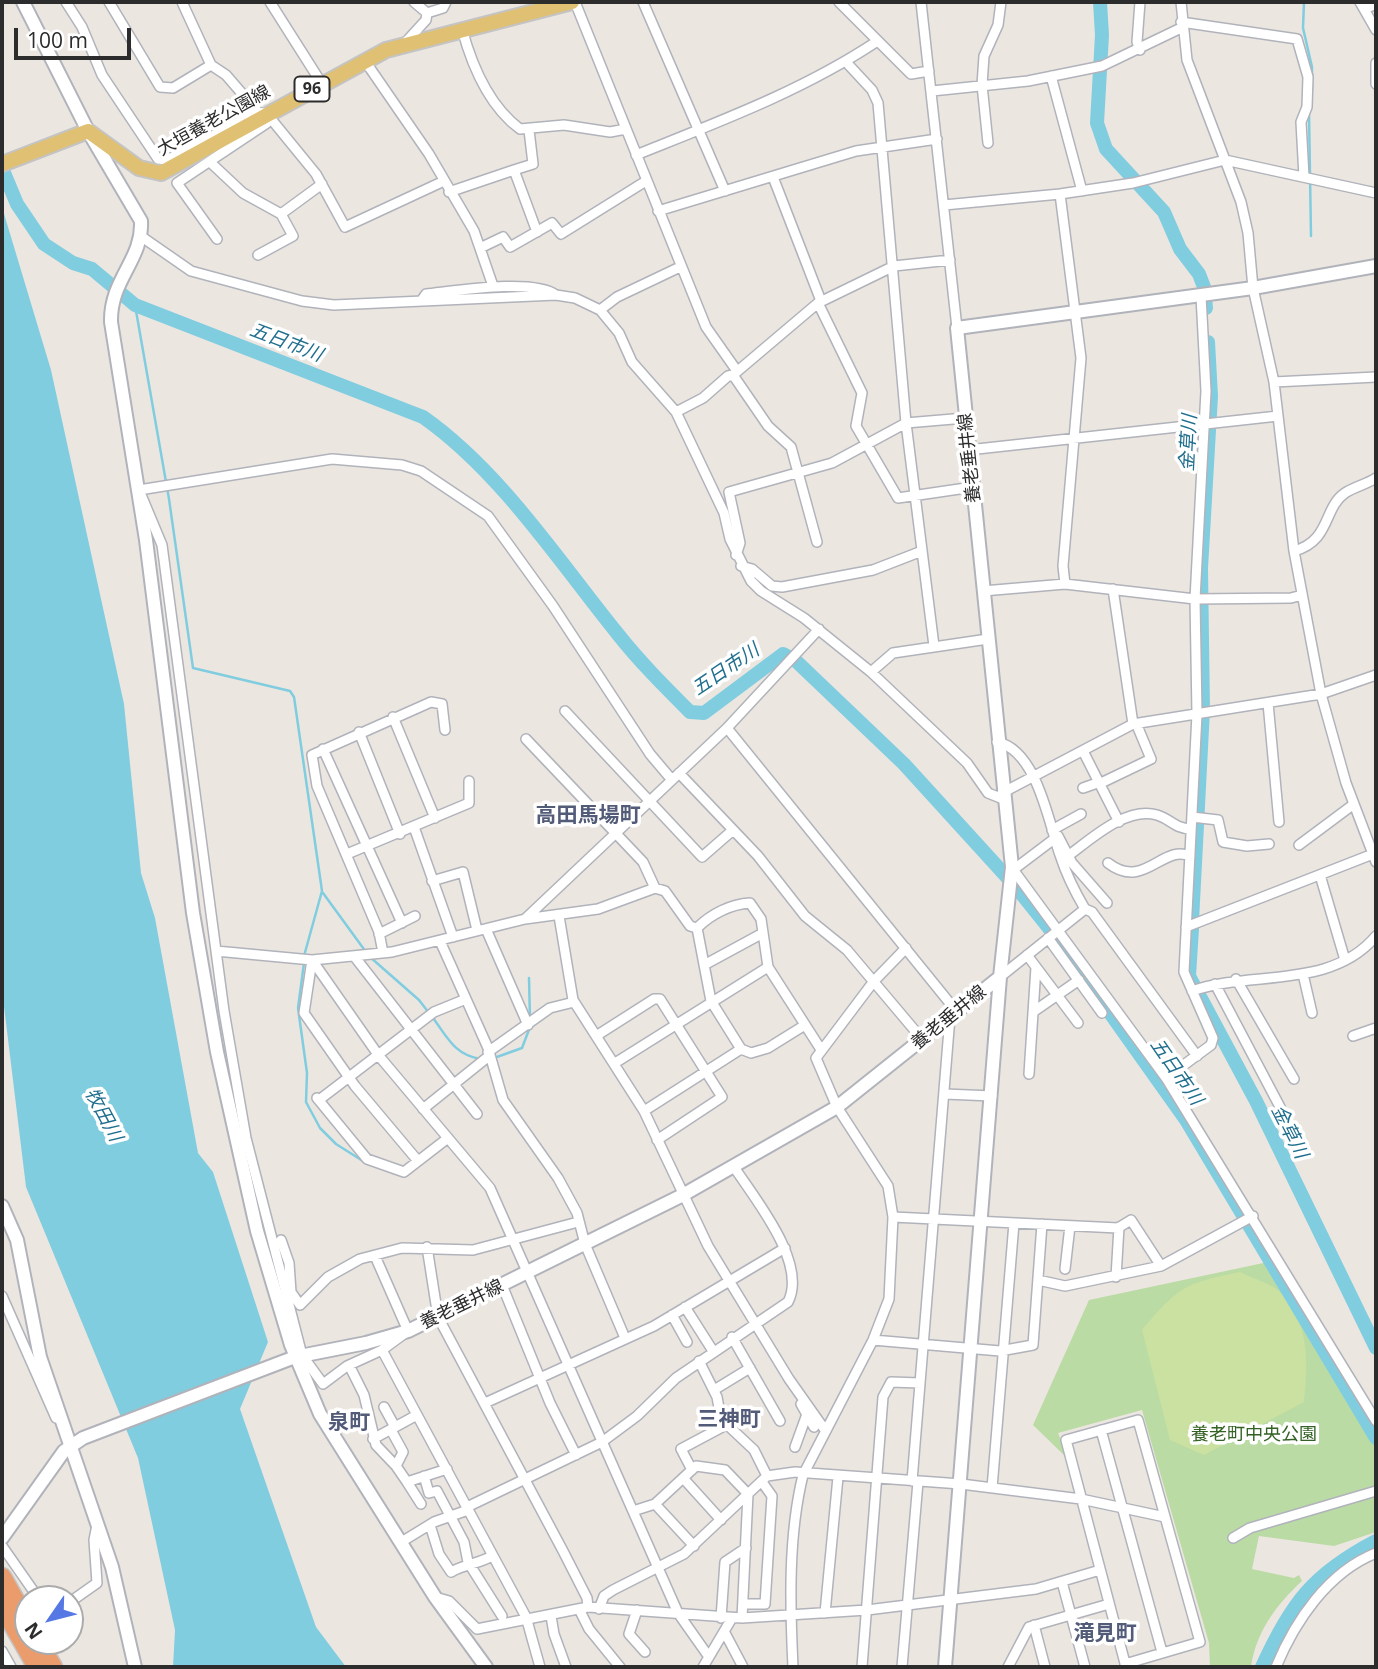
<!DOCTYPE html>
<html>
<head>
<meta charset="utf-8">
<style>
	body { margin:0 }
	#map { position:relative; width:1378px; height:1669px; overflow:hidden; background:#ece6e1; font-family:"Open Sans",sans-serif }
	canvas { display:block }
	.frame { position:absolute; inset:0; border:4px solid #2c2c2c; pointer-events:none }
	.north { position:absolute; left:14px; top:1585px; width:70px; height:70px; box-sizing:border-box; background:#fff; border:2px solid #ababab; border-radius:50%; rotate:235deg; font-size:19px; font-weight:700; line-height:28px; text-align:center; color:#2c2c2c }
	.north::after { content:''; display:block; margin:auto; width:24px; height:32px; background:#5578e4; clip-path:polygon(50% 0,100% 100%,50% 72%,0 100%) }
	.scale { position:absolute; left:14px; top:28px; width:117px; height:32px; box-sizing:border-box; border:4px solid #2c2c2c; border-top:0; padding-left:9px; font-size:21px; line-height:24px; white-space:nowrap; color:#2c2c2c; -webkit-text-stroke:5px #fff; paint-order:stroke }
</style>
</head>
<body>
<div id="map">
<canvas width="1378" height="1669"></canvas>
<div class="frame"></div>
<div class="north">N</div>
<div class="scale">100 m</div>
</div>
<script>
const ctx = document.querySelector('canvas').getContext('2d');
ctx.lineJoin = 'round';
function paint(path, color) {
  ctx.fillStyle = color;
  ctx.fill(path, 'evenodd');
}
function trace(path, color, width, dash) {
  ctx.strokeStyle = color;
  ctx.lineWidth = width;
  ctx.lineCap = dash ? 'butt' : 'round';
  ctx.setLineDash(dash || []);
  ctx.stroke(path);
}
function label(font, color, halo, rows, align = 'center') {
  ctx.font = font + ' "Open Sans","Noto Sans JP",sans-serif';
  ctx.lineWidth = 7;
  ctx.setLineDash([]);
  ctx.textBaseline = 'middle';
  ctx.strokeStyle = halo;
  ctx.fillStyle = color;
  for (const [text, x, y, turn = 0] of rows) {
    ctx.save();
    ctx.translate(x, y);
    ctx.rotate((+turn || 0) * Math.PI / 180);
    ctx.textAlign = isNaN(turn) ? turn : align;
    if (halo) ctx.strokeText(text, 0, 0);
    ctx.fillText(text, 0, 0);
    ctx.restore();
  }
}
const green = new Path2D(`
	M1268 1262 1376 1446V1532L1334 1546 1259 1536 1252 1569 1294 1578 1299 1575 1302 1581C1276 1605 1256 1632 1251 1667H1210L1209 1643 1142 1410 1058 1433 1068 1459 1033 1425 1089 1300Z`);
const pitch = new Path2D(`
	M1240 1272C1251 1278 1271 1283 1280 1292 1310 1322 1308 1363 1304 1402L1204 1455 1170 1440 1142 1330C1178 1287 1185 1283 1240 1272Z`);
const water = new Path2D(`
	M2 207 51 370 124 704 141 873 155 918 198 1153 213 1172 268 1342 240 1409 316 1627 346 1667H173L175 1630 138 1458 26 1187 2 990Z`);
const stream = new Path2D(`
	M1304 2 1303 28 1312 67V89
	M1309 113 1311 236
	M135 305 169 499 193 668 290 691 294 697 322 891 304 956
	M323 893 366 952
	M370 957 419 1000 429 1013
	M304 963 298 1008 307 1073 306 1102 320 1128 336 1144 366 1163
	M529 978 530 1020
	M433 1018C448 1038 454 1054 480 1059
	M494 1058 522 1048 530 1027`);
const river = new Path2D(`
	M1100 2 1102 35 1097 123 1106 149 1164 212 1180 249 1199 274 1204 287 1206 308
	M2 168 17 204 44 244 73 263 92 269 135 305 423 417C500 471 558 560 617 633 639 661 664 686 690 712L704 713 783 654 796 661 904 764 1016 887 1056 937 1186 1120 1376 1438
	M1192 921 1203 710 1201 568 1211 396 1208 342
	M1192 929 1189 976 1256 1101 1376 1348
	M1262 1667C1291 1603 1313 1574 1376 1541`);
const street = new Path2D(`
	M66 2 82 27 102 75 158 159 167 160 258 112
	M109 2 160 87 173 88 211 65
	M182 2 211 65 226 75 258 112 267 114 316 174 345 227 444 181
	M270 2 322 84
	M414 2 427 13
	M575 2 706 327 737 371
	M643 2 725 191
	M839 2 911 74 929 71
	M921 2 957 328
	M1181 2 1187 60 1241 202 1248 233 1253 288 1274 382 1294 551 1321 694 1346 783 1376 862
	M1360 2 1376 30
	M1365 9 1376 4
	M427 13 443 8 446 2
	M1181 22 1297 39 1308 77 1307 107 1301 122 1304 177
	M462 29C472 66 489 106 520 129L564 125 610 132 626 129
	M404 44 426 20 427 13
	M1140 50 1137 42 1140 2
	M365 61 429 154 474 231 493 286
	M846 62 872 90 878 103 906 423 934 646
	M1376 63V84
	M1051 76 1082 191
	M932 91 1028 81 1102 66 1181 28
	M529 130 533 164 514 170 537 232
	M988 143 982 85 984 56 998 25 1001 2
	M636 155C718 122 802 91 876 42
	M210 162 243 193 281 214
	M773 177 821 301
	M449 192 514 170
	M1060 194 1081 358 1063 566 1065 584
	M944 205 1060 194 1133 183 1225 160 1376 193
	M658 211 856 151 937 139
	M142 237 191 271 302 301 334 305 556 295 575 298 600 310 619 333 632 362 676 412 724 513 730 539 751 581 761 591 804 618 871 672 967 763 988 793 1003 799
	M217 239 177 183 267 123V115
	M480 248 503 237 510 247 552 223 561 234 646 181
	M258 255 293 236 281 214 322 184
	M421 301 426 294C455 291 534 278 556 295
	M818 303 862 393 856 426 898 498 973 487
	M600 310 617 297 680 267
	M733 375 768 426 791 447 817 542
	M1274 382 1376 377
	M676 412 703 398 728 376 733 375 818 303 894 266 950 260
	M968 450 1278 416
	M1294 551C1331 541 1323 508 1345 493 1354 487 1367 484 1376 478
	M736 555 740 543 729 492 832 463 906 423 965 418
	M741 566 752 569 772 586 782 587 873 570 922 551
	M1113 589 1133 724
	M983 591 1065 584 1195 599 1291 598 1302 595
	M871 672 893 653 988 639
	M1268 703 1279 822
	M565 711 702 857 733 830
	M393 717 435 818
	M727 728 957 1012
	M359 732 400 834
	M526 739 643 862 655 888
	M997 742C1037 750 1049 824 1060 855 1066 874 1075 892 1085 909L1000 977
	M323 749 402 923
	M1083 751 1119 822
	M679 773 758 856 805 916 847 950 922 1039
	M1101 783 1151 759 1136 723
	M1083 788 1100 782
	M1002 793 1133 724 1321 694 1376 675
	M1192 817 1218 820 1223 842 1247 846 1269 844
	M414 827 453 937
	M1052 830 1081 814
	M1299 845 1354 804
	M347 854 469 803V781
	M1068 856C1090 840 1126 806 1157 815 1171 819 1173 828 1191 829
	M1108 863C1144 891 1162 844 1190 856
	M1012 868 1166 1078 1376 1421
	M1013 870 1058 836 1072 863 1107 903
	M1320 875 1345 960
	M432 881 463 872 477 930
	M1085 909 1092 912 1197 1056
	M559 916 573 1000 644 1111 708 1246 789 1379 825 1430
	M525 919 727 728 819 629
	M1186 927 1373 854
	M697 928C711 914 731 904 750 903L761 919 768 967 820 1048
	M486 929 528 1025
	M379 934 415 916
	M1048 938 1102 1013
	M440 941 488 1048 503 1100 558 1178 577 1213 585 1244 625 1338
	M216 951 312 960 392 952 525 919 598 909 655 888 665 891 690 926 697 928 711 1001 741 1049 751 1053 768 1048 805 1025
	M383 953 379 932 317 786 312 755 431 702 442 704 445 730
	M1027 955 1036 967 1029 1074
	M354 956 477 1114
	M312 960 379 1056 490 1188 678 1613 709 1657
	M312 960 304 1013 355 1086 418 1161
	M704 965 763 933
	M1036 967 1078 1023
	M1303 974 1312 1013
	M1236 979 1294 1079
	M1215 984 1280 1107
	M1192 991C1251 970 1331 990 1376 936
	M1033 1012 1079 980
	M596 1036 654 999H660L722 1097 657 1140
	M1353 1036 1376 1028
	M488 1052 550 1008 574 1002
	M615 1063 768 967
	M1166 1078 1211 1045 1213 1038 1184 972 1197 714 1195 599 1206 391 1201 296
	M945 1094 992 1096
	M317 1098 367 1159 404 1172 448 1138
	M319 1100 434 1012 466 999
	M423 1109 489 1056
	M644 1111 741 1049
	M893 1217 1118 1228 1131 1220 1161 1266
	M281 1240 289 1263 291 1292
	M427 1247 438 1317 563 1551 587 1598 588 1607
	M375 1256 408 1331 382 1350 526 1617 540 1667
	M1065 1269 1070 1226
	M1116 1277 1119 1227
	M1038 1280 1065 1286 1161 1266 1253 1216
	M502 1285 550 1403 576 1455
	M287 1292H291L300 1305 328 1277 360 1259 402 1248 473 1250 578 1222
	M2 1296 56 1418
	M685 1307 713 1351
	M672 1315 687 1342
	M732 1337 780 1421
	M873 1340 1000 1351 1033 1345 1042 1224
	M382 1350 347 1366 323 1384 302 1355 246 1138 224 1011 162 545 139 490 332 459 402 465 421 471 488 516 553 606 650 754 672 780
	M699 1361 717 1397 721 1419 754 1450 767 1476
	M349 1365 364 1395 376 1445 396 1466
	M714 1390 750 1368
	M485 1403 654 1326 785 1248
	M801 1404 814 1427
	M384 1407 395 1427
	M391 1430 403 1452 396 1466 407 1482
	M1101 1430 1162 1652
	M373 1439 417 1415
	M795 1447 807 1414
	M692 1470 681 1449 726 1425
	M424 1476 429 1493 437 1491 464 1542 468 1562 502 1616
	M683 1478 721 1520
	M912 1481 950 1017
	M992 1488 1014 1223
	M421 1504 407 1482 447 1469
	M655 1504 694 1546
	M467 1507 602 1442 637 1416 676 1378 788 1302C808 1263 755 1199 734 1167
	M633 1511 655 1504 696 1466 725 1470 748 1494 742 1618
	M430 1525 439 1554 451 1572C465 1564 478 1564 492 1556
	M1233 1538 1250 1528 1376 1491
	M403 1541 434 1522 468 1510
	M2 1546 39 1599
	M1062 1582 1085 1667
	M435 1597 449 1601 477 1629 588 1607 742 1618 867 1610 1036 1589 1100 1570
	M70 1602 97 1583 94 1540 97 1525
	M744 1604H765L772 1496 762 1482
	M599 1609 604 1596 613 1590 684 1554 767 1476 795 1472 961 1484 1081 1499 1165 1517
	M637 1610 629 1634 645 1652
	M580 1611 589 1629 620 1667
	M825 1613 838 1477
	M551 1616 554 1634 566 1667
	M721 1618 725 1562 746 1548
	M1034 1625 1045 1667
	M725 1633 743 1667
	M2 1651 11 1667
	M1125 1664 1200 1642 1138 1420 1066 1440 1126 1667
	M703 1667 732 1618
	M793 1667C790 1605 788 1536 803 1475L873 1340 889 1299 893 1217 888 1186 837 1107 816 1058 874 981 906 948
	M862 1667 883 1397 891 1382 920 1383
	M902 1667 918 1482
	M1008 1667 1029 1627 1109 1604
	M1276 1667C1295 1621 1328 1572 1376 1553`);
const secondary = new Path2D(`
	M23 2 88 131 141 221C143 260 110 279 111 322L146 540 193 913 217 1052 257 1231 291 1345 320 1414 435 1597 486 1667
	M2 1206 17 1240 40 1357 112 1567 135 1667
	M2 1538 64 1451 83 1438 295 1357 366 1343 408 1331 681 1196 837 1107 1000 977 1012 867 957 328 1253 288 1376 266
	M945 1667 1000 977`);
const primary = new Path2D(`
	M2 164 88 131 139 168 161 173 386 50 572 2`);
const highway = new Path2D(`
	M2 1577 28 1623
	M2 1606 37 1667
	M38 1641 53 1667`);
const shields = [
	[312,89,35]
];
const shieldNames = [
	["96",312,89]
];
const streetNames = [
	["大垣養老公園線",214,121,-29],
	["養老垂井線",970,458,-96],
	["養老垂井線",949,1018,-39],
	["養老垂井線",462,1305,-26]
];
const parkNames = [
	["養老町中央公園",1254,1435]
];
const waterNames = [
	["五日市川",286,343,21],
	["金草川",1189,443,-87],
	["五日市川",726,670,-34],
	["五日市川",1176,1072,55],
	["牧田川",103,1115,62],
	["金草川",1289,1132,63]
];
const quarterNames = [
	["高田馬場町",588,816],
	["三神町",729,1420],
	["泉町",349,1423],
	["滝見町",1105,1634]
];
paint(green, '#badba4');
paint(pitch, '#cae1a1');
paint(water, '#81cde0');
trace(stream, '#81cde0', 2.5);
trace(river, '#81cde0', 14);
trace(street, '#b1b3bb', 12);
trace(secondary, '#b1b3bb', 16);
trace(primary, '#c4c4c4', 18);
trace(highway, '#c4c4c4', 21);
trace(street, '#fff', 9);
trace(secondary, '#fff', 12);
trace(primary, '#e0c072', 14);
trace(highway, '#eb9c6d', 18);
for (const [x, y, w] of shields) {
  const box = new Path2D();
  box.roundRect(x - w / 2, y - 12.5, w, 25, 5);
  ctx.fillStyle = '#fff';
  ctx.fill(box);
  trace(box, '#2c2c2c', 2);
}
label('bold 16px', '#2c2c2c', null, shieldNames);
label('18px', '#2c2c2c', '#fff', streetNames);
label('18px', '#346224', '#fff', parkNames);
label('italic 19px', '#1f6e8e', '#fff', waterNames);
label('bold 21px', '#525b78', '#fff', quarterNames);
</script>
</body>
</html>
